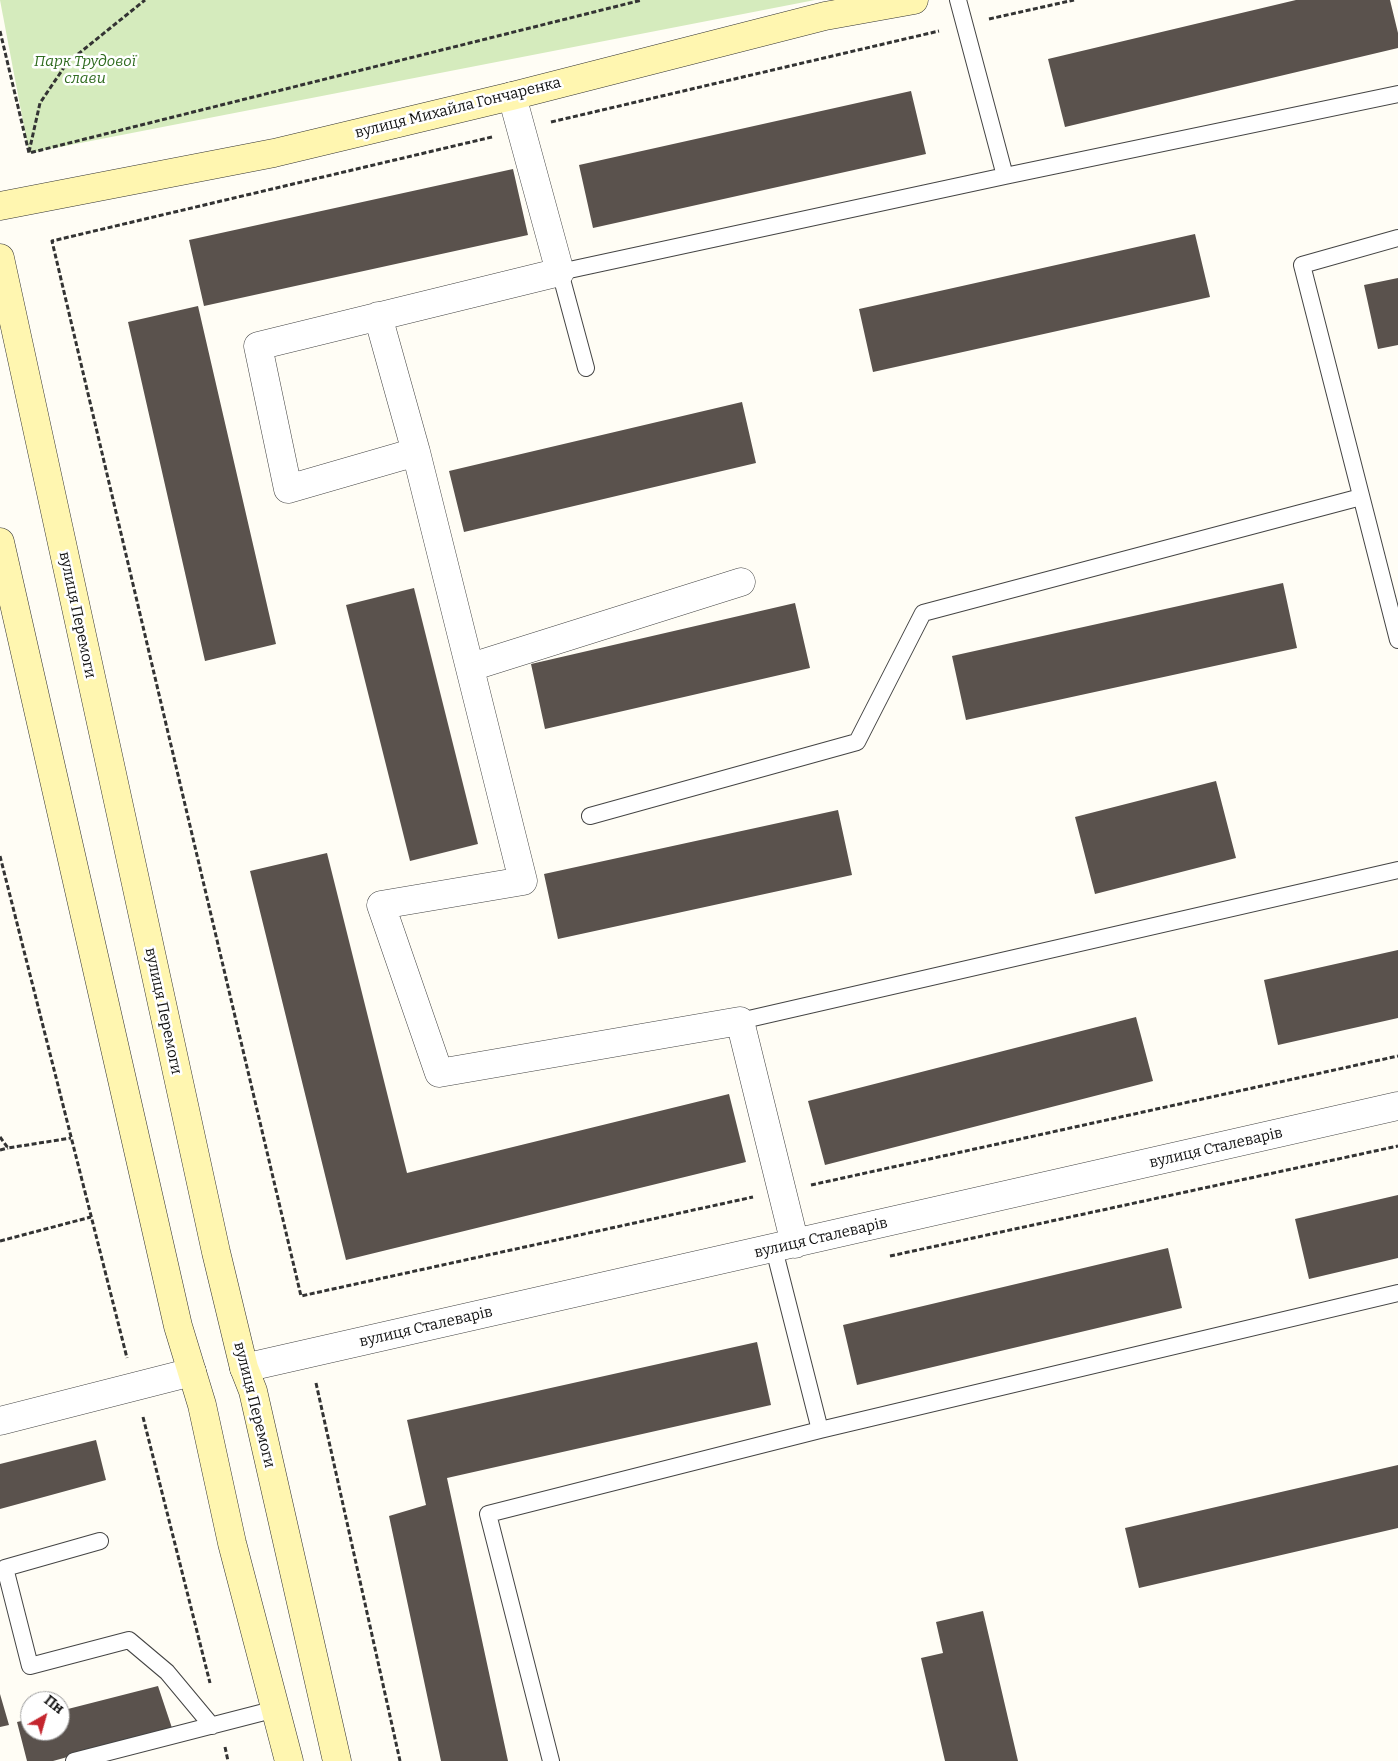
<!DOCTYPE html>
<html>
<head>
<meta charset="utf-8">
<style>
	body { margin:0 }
	#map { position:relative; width:1398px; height:1761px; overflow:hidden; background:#fffdf5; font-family:Bitter,serif }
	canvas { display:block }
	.north { position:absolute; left:20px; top:1691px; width:50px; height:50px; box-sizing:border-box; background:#fff; border:1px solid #a0a0a0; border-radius:50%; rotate:38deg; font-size:14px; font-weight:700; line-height:20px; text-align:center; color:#111 }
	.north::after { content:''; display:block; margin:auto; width:18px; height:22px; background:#c4262e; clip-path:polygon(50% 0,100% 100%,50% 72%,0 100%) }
</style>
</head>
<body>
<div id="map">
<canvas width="1398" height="1761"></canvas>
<div class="north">Пн</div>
</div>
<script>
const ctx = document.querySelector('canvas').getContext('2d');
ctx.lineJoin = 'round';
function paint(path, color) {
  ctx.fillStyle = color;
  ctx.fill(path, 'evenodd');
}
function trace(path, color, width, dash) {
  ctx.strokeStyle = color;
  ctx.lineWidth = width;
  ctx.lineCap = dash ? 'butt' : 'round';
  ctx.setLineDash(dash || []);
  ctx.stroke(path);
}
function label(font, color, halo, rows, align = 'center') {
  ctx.font = font + ' Bitter,serif';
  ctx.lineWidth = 5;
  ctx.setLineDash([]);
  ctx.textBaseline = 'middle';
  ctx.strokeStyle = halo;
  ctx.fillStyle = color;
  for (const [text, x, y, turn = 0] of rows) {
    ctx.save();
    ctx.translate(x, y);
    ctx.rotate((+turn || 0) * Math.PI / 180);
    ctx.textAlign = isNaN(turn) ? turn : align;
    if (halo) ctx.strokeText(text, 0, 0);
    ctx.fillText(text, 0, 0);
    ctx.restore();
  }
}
const green = new Path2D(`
	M0 0H815L29 153Z`);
const building = new Path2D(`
	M1296 0H1390L1398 33V48L1065 127 1048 59Z
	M911 91 926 154 593 228 579 165Z
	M513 169 528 235 204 306 189 240Z
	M1195 234 1210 297 873 372 859 309Z
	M1398 278V345L1378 349 1364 285Z
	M198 306 276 644 205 661 128 322Z
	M742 402 756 463 464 532 449 471Z
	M1283 583 1297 648 966 720 952 656Z
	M414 588 478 844 410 861 346 605Z
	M795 603 810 668 545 729 531 664Z
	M1216 781 1236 858 1095 894 1075 817Z
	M838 810 852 875 558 939 544 874Z
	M327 853 407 1173 729 1094 746 1162 346 1260 250 871Z
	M1398 950V1018L1278 1045 1264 980Z
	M1136 1017 1153 1081 825 1165 808 1101Z
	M1398 1195V1258L1309 1279 1295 1219Z
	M1168 1248 1182 1308 857 1385 843 1325Z
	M757 1342 771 1405 447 1478 508 1761H441L389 1516 426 1505 407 1420Z
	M96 1440 106 1480 0 1509V1464Z
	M1398 1465V1528L1139 1588 1125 1528Z
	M983 1611 1018 1761H945L921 1658 943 1653 936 1622Z
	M158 1686 172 1728 53 1761H27L17 1722 30 1719V1731H60V1711Z
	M0 1694 9 1725 0 1727Z`);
const path = new Path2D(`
	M989 19 1074 0
	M0 31 29 153 642 0
	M551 122 939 31
	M492 137 52 241 301 1296 753 1197
	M29 152 40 103 67 63 145 0
	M0 856 127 1358
	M0 1137 8 1148 71 1138
	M0 1150 8 1148
	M811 1185 1398 1056
	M0 1241 91 1217
	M890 1256 1398 1146
	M316 1383 400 1761
	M143 1417 210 1683
	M225 1747 228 1761`);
const lane = new Path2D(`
	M1005 176 1398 94
	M1398 238 1302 265 1398 640
	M586 368 560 272 1005 176 958 0
	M590 816 857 742 923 613 1361 497
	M740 1021 1398 870
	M820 1430 1398 1293
	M100 1541 5 1568 30 1666 129 1640 167 1672 212 1726
	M74 1761 276 1709
	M551 1761 488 1514 820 1430 774 1249`);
const street = new Path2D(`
	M512 96 560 272 258 346 288 489 416 452 523 881 381 905 439 1073 740 1021 795 1244
	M378 316 416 452
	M471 667 741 582
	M244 1368 1398 1106
	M0 1421 192 1372`);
const secondary = new Path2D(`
	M0 206 274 153 512 96 825 16 914 0
	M0 258 216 1252 244 1368 253 1391 337 1761
	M0 542 178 1326 202 1405 232 1543 289 1761`);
const parkNames = [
	["Парк Трудової",85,62],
	["слави",85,79]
];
const streetNames = [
	["вулиця Михайла Гончаренка",458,108,-14],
	["вулиця Перемоги",77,615,78],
	["вулиця Перемоги",163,1011,78],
	["вулиця Сталеварів",1216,1148,-13],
	["вулиця Сталеварів",821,1238,-13],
	["вулиця Сталеварів",426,1327,-13],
	["вулиця Перемоги",254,1405,76]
];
paint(green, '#d5ebbd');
paint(building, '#5a524d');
trace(lane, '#444', 18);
trace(street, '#444', 29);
trace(secondary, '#333', 29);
trace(path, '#333', 3, [5, 2.5]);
trace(lane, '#fff', 16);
trace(street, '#fff', 28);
trace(secondary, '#fff6b0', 28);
label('italic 15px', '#2f6b1f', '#fff', parkNames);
label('15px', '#111', '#fff', streetNames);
</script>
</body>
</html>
